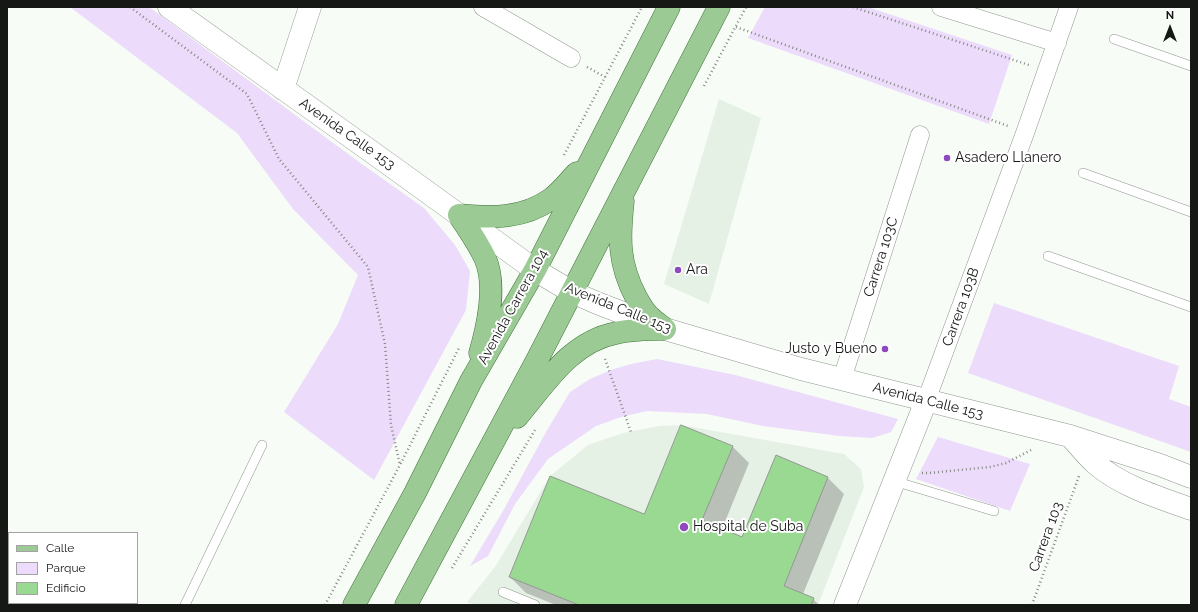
<!DOCTYPE html>
<html>
<head>
<meta charset="utf-8">
<style>
	body { margin:0 }
	#map { position:relative; width:1198px; height:612px; overflow:hidden; background:#f7fcf6; font-family:Raleway,sans-serif }
	canvas { display:block }
	.frame { position:absolute; inset:0; border:8px solid #161816; pointer-events:none }
	.legend { position:absolute; left:8px; top:532px; width:130px; height:72px; box-sizing:border-box; background:#fff; border:1px solid #a2a3a2; margin:0; padding:5px 7px; list-style:none; font-size:12px; color:#161816 }
	.legend li { display:flex; align-items:center; gap:8px; height:20px }
	.legend b { width:20px; border:1px solid #a2a3a2 }
	.north { position:absolute; left:1150px; top:8px; width:40px; height:40px; -webkit-text-stroke:3px #fff; paint-order:stroke; rotate:0deg; font-size:11px; font-weight:700; line-height:16px; text-align:center; color:#161816 }
	.north::after { content:''; display:block; margin:auto; width:14px; height:18px; background:#161816; clip-path:polygon(50% 0,100% 100%,50% 72%,0 100%) }
</style>
</head>
<body>
<div id="map">
<canvas width="1198" height="612"></canvas>
<div class="frame"></div>
<ul class="legend">
<li><b style="height:5px;background:#9bca95"></b>Calle</li>
<li><b style="height:11px;background:#ecdbfb"></b>Parque</li>
<li><b style="height:11px;background:#9ad992"></b>Edificio</li>
</ul>
<div class="north">N</div>
</div>
<script>
const ctx = document.querySelector('canvas').getContext('2d');
ctx.lineJoin = 'round';
function paint(path, color) {
  ctx.fillStyle = color;
  ctx.fill(path, 'evenodd');
}
function trace(path, color, width, dash) {
  ctx.strokeStyle = color;
  ctx.lineWidth = width;
  ctx.lineCap = dash ? 'butt' : 'round';
  ctx.setLineDash(dash || []);
  ctx.stroke(path);
}
function label(font, color, halo, rows, align = 'center') {
  ctx.font = font + ' Raleway,sans-serif';
  ctx.lineWidth = 4;
  ctx.setLineDash([]);
  ctx.textBaseline = 'middle';
  ctx.strokeStyle = halo;
  ctx.fillStyle = color;
  for (const [text, x, y, turn = 0] of rows) {
    ctx.save();
    ctx.translate(x, y);
    ctx.rotate((+turn || 0) * Math.PI / 180);
    ctx.textAlign = isNaN(turn) ? turn : align;
    if (halo) ctx.strokeText(text, 0, 0);
    ctx.fillText(text, 0, 0);
    ctx.restore();
  }
}
const built = new Path2D(`
	M719 99 761 118 709 304 664 284Z
	M681 425 844 454 861 469 864 487 818 605H474L467 602 495 567 550 476 588 445 623 433 659 426Z`);
const green = new Path2D(`
	M70 7H149L359 162 424 208 455 245 470 271 466 310 374 480 284 412 338 324 358 275 293 209 237 133Z
	M765 7H868L1012 55 989 124 748 38Z
	M994 303 1179 366 1169 399 1191 407V452L968 373Z
	M657 359 735 375 898 419 891 432 872 438 840 436 763 426 707 414 647 411 621 417 596 426 548 459 515 504 488 556 470 566 503 511 546 432 570 392 590 379 611 370 631 364Z
	M938 437 1030 464 1010 511 916 479Z`);
const shadow = new Path2D(`
	M732 446 749 463 722 529 743 538 827 477 844 494 803 594 813 599 819 605H556L526 593 510 577 645 515Z`);
const building = new Path2D(`
	M681 425 733 446 702 520 742 537 776 455 828 477 784 586 814 598 811 605H579L509 577 550 476 644 514Z`);
const path = new Path2D(`
	M130 7 247 94 279 159 368 267 385 344 391 425 400 465
	M853 7 1029 65
	M736 27 1008 126
	M587 67 605 77
	M704 86 746 7
	M564 155 642 7
	M605 359 631 432
	M922 473H929L990 467 1006 463 1033 449
	M452 568 535 430
	M325 605 400 465 459 348
	M1032 605 1079 476`);
const service = new Path2D(`
	M1114 39 1191 66
	M1083 173 1191 212
	M1048 256 1191 307
	M894 481 994 511
	M503 592 535 605
	M185 605 262 445`);
const minor = new Path2D(`
	M483 7 571 58
	M941 7 1057 43
	M842 379 920 135
	M926 401 1025 133 1069 7
	M7 593 9 594
	M27 603 30 605`);
const tertiary = new Path2D(`
	M169 7 390 165 535 270
	M283 89 310 7
	M845 605 926 401`);
const secondary = new Path2D(`
	M535 270 572 292 597 303 665 329 801 369 1070 436 1160 465 1191 477
	M1071 437C1079 446 1087 456 1096 464 1121 486 1160 498 1191 509`);
const primary = new Path2D(`
	M623 201C619 238 618 263 636 297 640 304 644 312 650 317 655 322 660 325 665 329
	M459 215C468 229 478 243 485 258 497 285 488 325 480 353
	M459 215C492 218 523 219 551 199 561 192 569 181 577 173
	M517 417C545 384 570 342 616 333 632 329 649 329 665 329
	M354 605 415 493 471 381 535 270 669 7
	M406 605 536 362 719 7`);
const markers = [
	[947,158,4,"#8d49bd"],
	[678,270,4,"#8d49bd"],
	[885,349,4,"#8d49bd"],
	[684,527,5,"#8d49bd"]
];
const streetNames = [
	["Avenida Calle 153",347,134,35],
	["Carrera 103C",881,257,-72],
	["Avenida Carrera 104",513,307,-61],
	["Carrera 103B",961,307,-70],
	["Avenida Calle 153",618,308,22],
	["Avenida Calle 153",928,401,14],
	["Carrera 103",1046,537,-70]
];
const poiNames = [
	["Asadero Llanero",955,158],
	["Ara",686,270],
	["Justo y Bueno",877,349,"right"],
	["Hospital de Suba",693,527]
];
paint(built, '#e6f1e5');
paint(green, '#ecdbfb');
paint(shadow, '#0003');
paint(building, '#9ad992');
trace(building, '#949994', 1);
trace(service, '#929792', 10);
trace(minor, '#929792', 19);
trace(tertiary, '#929792', 23);
trace(secondary, '#929792', 23);
trace(primary, '#42743b', 23);
trace(path, '#848884', 2.5, [1, 3]);
trace(service, '#fff', 9);
trace(minor, '#fff', 18);
trace(tertiary, '#fff', 22);
trace(secondary, '#fff', 22);
trace(primary, '#9bca95', 22);
for (const [x, y, r, color] of markers) {
  const dot = new Path2D();
  dot.arc(x, y, r, 0, 2 * Math.PI);
  ctx.fillStyle = color;
  ctx.fill(dot);
  trace(dot, '#fff', 1.5);
}
label('14px', '#161816', '#fff', streetNames);
label('14px', '#161816', '#fff', poiNames, 'left');
</script>
</body>
</html>
